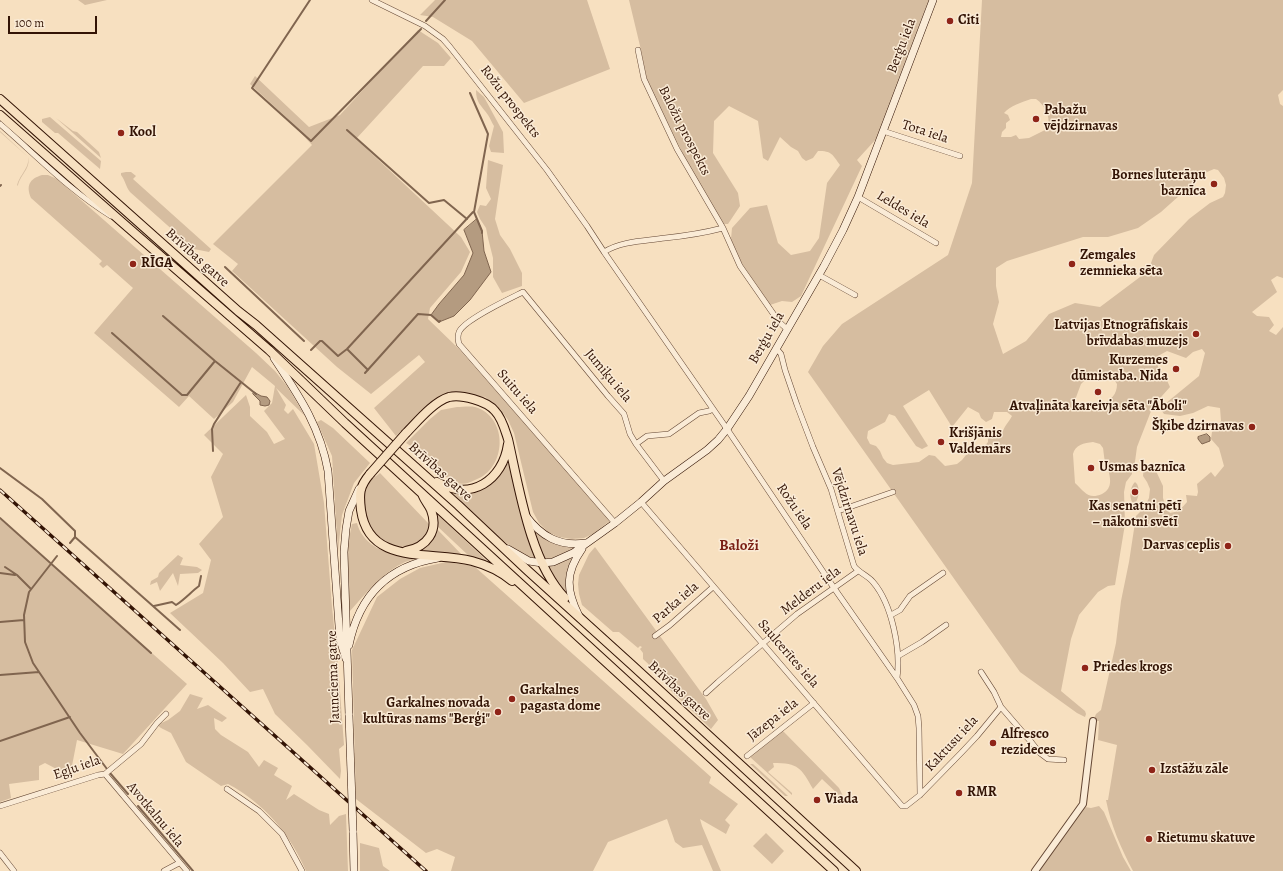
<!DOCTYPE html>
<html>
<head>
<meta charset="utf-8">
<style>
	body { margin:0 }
	#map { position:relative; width:1283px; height:871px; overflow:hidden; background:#f7e0c0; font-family:Alegreya,serif }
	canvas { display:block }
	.scale { position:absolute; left:8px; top:16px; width:89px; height:18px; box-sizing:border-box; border:2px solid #331405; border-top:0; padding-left:5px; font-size:12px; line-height:14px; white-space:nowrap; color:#331405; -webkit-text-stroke:3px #faebd6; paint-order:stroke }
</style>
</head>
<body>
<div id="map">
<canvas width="1283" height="871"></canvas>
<div class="scale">100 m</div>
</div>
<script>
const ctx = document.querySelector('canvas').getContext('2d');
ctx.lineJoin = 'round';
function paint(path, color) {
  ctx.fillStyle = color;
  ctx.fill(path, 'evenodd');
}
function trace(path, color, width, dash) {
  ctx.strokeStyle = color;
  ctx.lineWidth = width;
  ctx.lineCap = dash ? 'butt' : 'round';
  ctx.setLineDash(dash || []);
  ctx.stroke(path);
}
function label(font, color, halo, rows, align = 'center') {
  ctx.font = font + ' Alegreya,serif';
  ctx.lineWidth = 3;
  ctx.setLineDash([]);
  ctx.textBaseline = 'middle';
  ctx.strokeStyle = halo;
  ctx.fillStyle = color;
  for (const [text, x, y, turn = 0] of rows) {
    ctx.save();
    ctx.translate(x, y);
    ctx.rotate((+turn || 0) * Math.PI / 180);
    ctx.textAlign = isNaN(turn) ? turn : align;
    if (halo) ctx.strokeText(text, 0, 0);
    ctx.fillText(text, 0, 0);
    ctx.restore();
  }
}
const green = new Path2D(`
	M78 0H107L85 5Z
	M435 0H587L610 69 524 103 472 41 433 17 420 15Z
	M629 0H929L877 138 857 160 862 166 801 296 792 302 782 301 770 305 737 256 731 239 732 228 750 208 767 205 778 243 791 255 810 251 819 238 827 183 840 165C832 154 832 151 818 151L813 158 806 161 802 158 798 151 791 147 780 137 768 161 763 158 758 121 729 106 714 121 713 153 738 193 740 206 728 224H723L697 182 647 81 641 50Z
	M982 0H1283V90L1278 95 1280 104 1283 106V278L1277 276 1271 280 1277 292 1252 312 1257 316 1269 317 1274 325 1269 331 1276 335 1283 327V871H1133C1121 848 1111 826 1106 800H1108L1117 745 1098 740 1099 721H1093L1096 714 1101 710 1116 643 1121 601 1129 562 1136 516 1144 508 1149 498 1150 489 1147 482 1143 476 1144 464 1156 471 1163 486V498L1166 508 1170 513 1179 511 1187 502 1186 495 1197 496 1198 492 1197 484 1211 472 1215 477 1224 466 1219 448 1211 439 1212 432 1221 421 1220 408 1208 406 1193 413 1180 416 1164 414 1160 408 1199 376 1205 353 1202 349 1193 352 1186 358 1167 351 1158 356V367L1164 374 1170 387 1153 406 1137 447 1134 469 1132 471V474L1126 482 1124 492 1125 524 1115 585 1108 586 1098 592 1079 615 1071 639 1061 691 1085 711 1086 714 1085 717 1077 713 1020 672 808 372 823 346 842 324 948 255 972 183ZM1031 99H1036C1045 105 1052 119 1047 129L1029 138 1019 139 1016 135 1011 137H1001L1002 132 1006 128V123L1010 120 1008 115 1004 113C1010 106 1022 102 1031 99ZM1214 169 1218 170 1224 178 1226 185 1225 193 1223 197 1210 203 1189 219 1154 255 1148 271 1100 307 1075 303 1049 314 1026 341 1003 354 993 324 999 302 996 286V268L1007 261 1083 237H1108L1138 228 1161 212 1198 179 1207 172ZM1105 376 1113 378 1117 384C1117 395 1111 399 1102 405L1094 402 1084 407 1077 404 1075 400 1081 384 1084 381 1097 379ZM929 390 952 427 968 407 979 413 981 418 986 422 992 419 994 412H1007L1012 416C1009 422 1005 425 1003 431L990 430 988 436V442L984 447 966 455 962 460 957 464 945 466 935 456 929 455 919 462 893 465 887 463 883 458 880 451 876 446 870 444 867 438 868 431 885 422 889 414 895 416 916 446 922 449 928 446 903 406ZM1093 442 1100 444 1103 448C1104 454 1104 461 1107 466 1110 476 1114 488 1102 494 1088 500 1085 492 1075 483L1073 454C1075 445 1084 443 1093 442Z
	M418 30 438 43 451 58 444 66H423L356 139 461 237 470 252 461 272 430 308 428 319 458 348 611 520 593 534 584 538 572 539 559 537 548 532 539 523 533 512 514 433 508 420 501 410 485 397 453 392 443 396 432 401 422 410 396 436 374 408 425 362 419 355 371 394 337 367 232 271 238 264 213 244 312 145 289 120 250 84 255 76 309 127 340 115Z
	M476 90 484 97 503 132 504 153 491 152 489 146 494 126C492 123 490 118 488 115 481 105 476 103 476 90Z
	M50 117 101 161 100 169 58 133H55L42 122V119Z
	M56 118 73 131 77 132 99 152 101 158Z
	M0 131 28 157C31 168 21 174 18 185L17 186C19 175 30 168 28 157L0 132Z
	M488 160 503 165 495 219 500 235 510 249 522 273V286L502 293 493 277V258L488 238 486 228 480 219 477 212 480 205 486 206 491 199 486 188Z
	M126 172H131L136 176 133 179 211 249 209 252 194 249 130 192C126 187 125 180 121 175V173Z
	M42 175H48L57 179 256 353 275 371 287 386 305 416 276 388 286 405 284 410 288 414 293 409 314 444 324 503 332 607 338 665 344 745 339 749 341 771 340 779 307 745 275 714 263 689 250 692 223 663 170 613 203 593 211 560 199 544 223 517 211 477 223 454 204 435 246 395 250 407V416L267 432 274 444 285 439 264 411 272 403 275 386 252 367 233 402 214 419 189 396 179 407 94 333 133 288 107 265 103 268 99 264 102 261 31 198C26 186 29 179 42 175Z
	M457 407C462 407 470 406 475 407 509 417 507 469 475 480 469 483 463 485 457 483 443 478 422 456 411 446L406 443 430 419 441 410Z
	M321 420 333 428 370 463 354 483 342 515 338 551 332 456 317 422Z
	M506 464H510L537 559C512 555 472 512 453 494 478 493 494 487 506 464Z
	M380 473 429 524C429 545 404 551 387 544 379 540 368 527 365 519 364 515 364 510 364 506 363 486 364 485 380 473Z
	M1135 482 1137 484C1140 490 1139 496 1136 502L1134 503 1132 502C1129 496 1130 487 1135 482Z
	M438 515 486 560 484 562 469 556 436 525Z
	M0 519 187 684 123 754 77 740 70 776 45 763 39 766V780L9 784 11 798 0 802Z
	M357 523C359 532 366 541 374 546 381 552 410 557 420 558 415 559 410 560 405 562 383 572 366 593 350 611L348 605 347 548 352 524Z
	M436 528 464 557 417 551Z
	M533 530C544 541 557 545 573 546V550L563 556 543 561Z
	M595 547 706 699 718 720 711 729 669 689 662 677 643 659V653L640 649 642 647 640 646 638 648 619 632H613L582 605 579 594 578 584 579 575 589 554Z
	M178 555 183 558 180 565 197 567 202 570 198 573 180 574 178 586 173 573 160 591 157 582 150 585 151 581 158 577 159 573Z
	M569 558 572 560 567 592 564 594 545 566 562 562Z
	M446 562 474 566 711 777 709 783 738 804 725 820 730 825 726 834 700 819 702 826 721 871H713L702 845 683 848 675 842 667 819 608 842 593 871H451L455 857 437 849 426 853 356 799 352 650 377 597 400 579 420 568Z
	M190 694 203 698 197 709 208 705 227 718 222 722 214 718 215 729 221 735 248 752 259 767 264 760 278 768 274 775 292 786 286 800 294 794 319 810 329 814 330 825 339 816 346 814 348 871H306C291 835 263 802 228 784L221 786 186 762 171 733 161 728 157 725 168 720 180 711Z
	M782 730 839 788 843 796 841 797 822 779 813 789C801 768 799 763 773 763L774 767 768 772 792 793V795L750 757Z
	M750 764H753L788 796H785Z
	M1099 806 1104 812 1123 857 1131 871H1037L1076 818 1085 807 1091 808Z
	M766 833 784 851 772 864 753 846Z
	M360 843 379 848 383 866 390 871H360Z`);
const water = new Path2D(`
	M477 219 482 231 484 251 491 272 470 300 454 316 439 322 431 315 439 304 464 275 473 253 464 230Z
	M254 392 261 396 267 397 270 401 269 405 265 406 260 405V401L253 394Z
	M1207 434 1210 437V441L1202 444 1198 439V437Z`);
const stream = new Path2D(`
	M310 0 252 88 311 141 421 29
	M426 21 445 0
	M470 93 488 134 474 212 482 231V233
	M347 130 429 203 444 200 467 219
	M0 186 1 185
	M225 267 304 341
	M163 316 215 361 256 394
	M112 333 182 395H187L215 361
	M347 349 368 370
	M311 350 320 341H322L338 356 347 349 473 212
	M365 373 418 314 431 315 439 322 440 321
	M213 451 212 429 214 424 241 382
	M0 468 42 499 75 531V537
	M0 518 151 653
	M70 543 75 537 180 630
	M57 556 29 592 24 615 25 642 33 663 80 733 107 769
	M5 567 17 575 31 589
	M0 573 15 575
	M154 606 172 602 176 605C185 599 191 592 199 586L201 576
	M0 622 24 620
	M0 675 39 672
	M0 741 70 717
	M110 773 128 794
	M138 806 193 871`);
const minor = new Path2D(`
	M372 0 425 26 443 39 450 47 547 170 587 226 604 252 727 429 834 588 897 678 914 705 918 716 919 728 920 795
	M638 50 644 79 677 149 723 228 740 266 779 322 787 329
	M0 124C36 155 70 191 111 216
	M883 131 960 156
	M858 197 936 243
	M604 252C621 241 645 241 665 238 684 236 704 233 723 228
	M819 275 855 295
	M776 348 781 354 785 370 797 405 813 447 831 489 854 566C859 573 867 575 873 582 892 604 901 650 897 678
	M636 444 647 436 669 434 699 413 709 411 713 409
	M641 502 902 806H906L920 795 962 752 977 736 1001 707
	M838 511 893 492
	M615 523 459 344C458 340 457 337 459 332 464 320 509 299 523 292L608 396 624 414 630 434 636 444 664 481
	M891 615 900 610 910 596 943 573
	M655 636 670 625 713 587
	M898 656 922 642 946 625
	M981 672 994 692 1001 707 1032 743 1040 753 1048 759 1064 760
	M706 693 718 682 797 614 858 571
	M747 756 814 703
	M105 774 187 871
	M227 789 259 811 282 834 302 871
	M0 806 98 775 105 774 141 744 157 723 166 714
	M0 853 14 871
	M164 871 179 863`);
const tertiary = new Path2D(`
	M1035 871 1083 804 1093 721`);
const secondary = new Path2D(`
	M274 358C299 396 320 426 328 471L340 640 346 659
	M526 516C541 536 559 547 586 543
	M508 549 529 561 542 563 553 562 573 553 615 523 641 502 664 481 707 450 718 440 727 429 749 396 824 266 843 230 858 197 933 0
	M579 616C566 590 565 573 582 549
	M349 645C359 596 388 566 438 558
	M349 715 344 552 346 529 349 511 359 489
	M353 831 354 871`);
const trunk = new Path2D(`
	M0 99 238 311 256 325 458 505 527 570 632 665 856 871
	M0 115 124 224 269 350 345 423 834 871
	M406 433C417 422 433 402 449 397 461 394 487 401 495 411 502 418 505 430 508 439 519 487 530 562 565 598
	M370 474C359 487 359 494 361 510 369 567 432 550 472 561 487 565 500 571 512 581
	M437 482C471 502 503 480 508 444
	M406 551C427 547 439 531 431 510 429 505 425 501 423 496`);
const rail = new Path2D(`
	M0 490 426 871`);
const secondaryBridge = new Path2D(`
	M349 715 353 831`);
const trunkBridge = new Path2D(`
	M370 474 406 433`);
const markers = [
	[950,21,4,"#8f2418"],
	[1036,119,4,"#8f2418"],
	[121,133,4,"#8f2418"],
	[1214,184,4,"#8f2418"],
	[133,264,4,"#8f2418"],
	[1072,264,4,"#8f2418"],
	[1196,334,4,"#8f2418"],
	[1176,369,4,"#8f2418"],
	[1098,392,4,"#8f2418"],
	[1252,427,4,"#8f2418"],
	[941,442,4,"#8f2418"],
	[1091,468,4,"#8f2418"],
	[1135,492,4,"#8f2418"],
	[1228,546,4,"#8f2418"],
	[1085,668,4,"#8f2418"],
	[512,699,4,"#8f2418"],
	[498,712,4,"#8f2418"],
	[993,743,4,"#8f2418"],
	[1152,770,4,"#8f2418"],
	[959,793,4,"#8f2418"],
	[817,800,4,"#8f2418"],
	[1149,839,4,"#8f2418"]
];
const poiNames = [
	["Citi",958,21],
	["Pabažu",1044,111],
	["vējdzirnavas",1044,127],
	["Kool",129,133],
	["Bornes luterāņu",1206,176,"right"],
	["baznīca",1206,192,"right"],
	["Zemgales",1080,256],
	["zemnieka sēta",1080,272],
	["RĪGA",141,264],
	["Latvijas Etnogrāfiskais",1188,326,"right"],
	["brīvdabas muzejs",1188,342,"right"],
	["Kurzemes",1168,361,"right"],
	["dūmistaba. Nida",1168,377,"right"],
	["Atvaļināta kareivja sēta \"Āboli\"",1098,407,"center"],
	["Šķibe dzirnavas",1244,427,"right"],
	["Krišjānis",949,434],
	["Valdemārs",949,450],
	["Usmas baznīca",1099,468],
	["Kas senatni pētī",1135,507,"center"],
	["– nākotni svētī",1135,523,"center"],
	["Darvas ceplis",1220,546,"right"],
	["Priedes krogs",1093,668],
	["Garkalnes",520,691],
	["pagasta dome",520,707],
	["Garkalnes novada",490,704,"right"],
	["kultūras nams \"Berģi\"",490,720,"right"],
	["Alfresco",1001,735],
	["rezideces",1001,751],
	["Izstāžu zāle",1160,770],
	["RMR",967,793],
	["Viada",825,800],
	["Rietumu skatuve",1157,839]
];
const streetNames = [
	["Berģu iela",902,46,-69],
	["Rožu prospekts",510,102,52],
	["Baložu prospekts",684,131,63],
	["Tota iela",925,132,18],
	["Leldes iela",903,210,31],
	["Brīvības gatve",197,258,42],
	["Berģu iela",767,338,-60],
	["Jumiķu iela",608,376,50],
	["Suitu iela",517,392,49],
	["Brīvības gatve",440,472,42],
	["Rožu iela",794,507,56],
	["Vējdzirnavu iela",849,512,72],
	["Melderu iela",811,591,-37],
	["Parka iela",676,603,-41],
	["Saulcerītes iela",788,654,49],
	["Jaunciema gatve",334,677,-92],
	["Brīvības gatve",679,691,43],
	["Jāzepa iela",773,720,-38],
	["Kaktusu iela",952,744,-47],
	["Egļu iela",77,768,-19],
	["Avotkalnu iela",155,815,50]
];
const neighbourhoodNames = [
	["Baloži",739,546]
];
paint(green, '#d6bda0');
paint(water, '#b49b80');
trace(water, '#80654f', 1);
trace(stream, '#80654f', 2);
trace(minor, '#644734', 6);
trace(tertiary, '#644734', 8);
trace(secondary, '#331405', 8);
trace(trunk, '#331405', 10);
trace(minor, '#faebd6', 5);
trace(tertiary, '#faebd6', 6);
trace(secondary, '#faebd6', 7);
trace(trunk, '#f7e0c0', 8);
trace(rail, '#331405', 3.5);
trace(rail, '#faebd6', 2, [6]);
trace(secondaryBridge, '#331405', 8, []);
trace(trunkBridge, '#331405', 10, []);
trace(secondaryBridge, '#faebd6', 7);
trace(trunkBridge, '#f7e0c0', 8);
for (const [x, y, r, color] of markers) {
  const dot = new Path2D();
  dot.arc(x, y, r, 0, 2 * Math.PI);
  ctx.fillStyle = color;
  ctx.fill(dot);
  trace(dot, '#faebd6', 1.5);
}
label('bold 14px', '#331405', '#faebd6', poiNames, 'left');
label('14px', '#331405', '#faebd6', streetNames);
label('bold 15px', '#7a1f14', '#faebd6', neighbourhoodNames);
</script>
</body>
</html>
